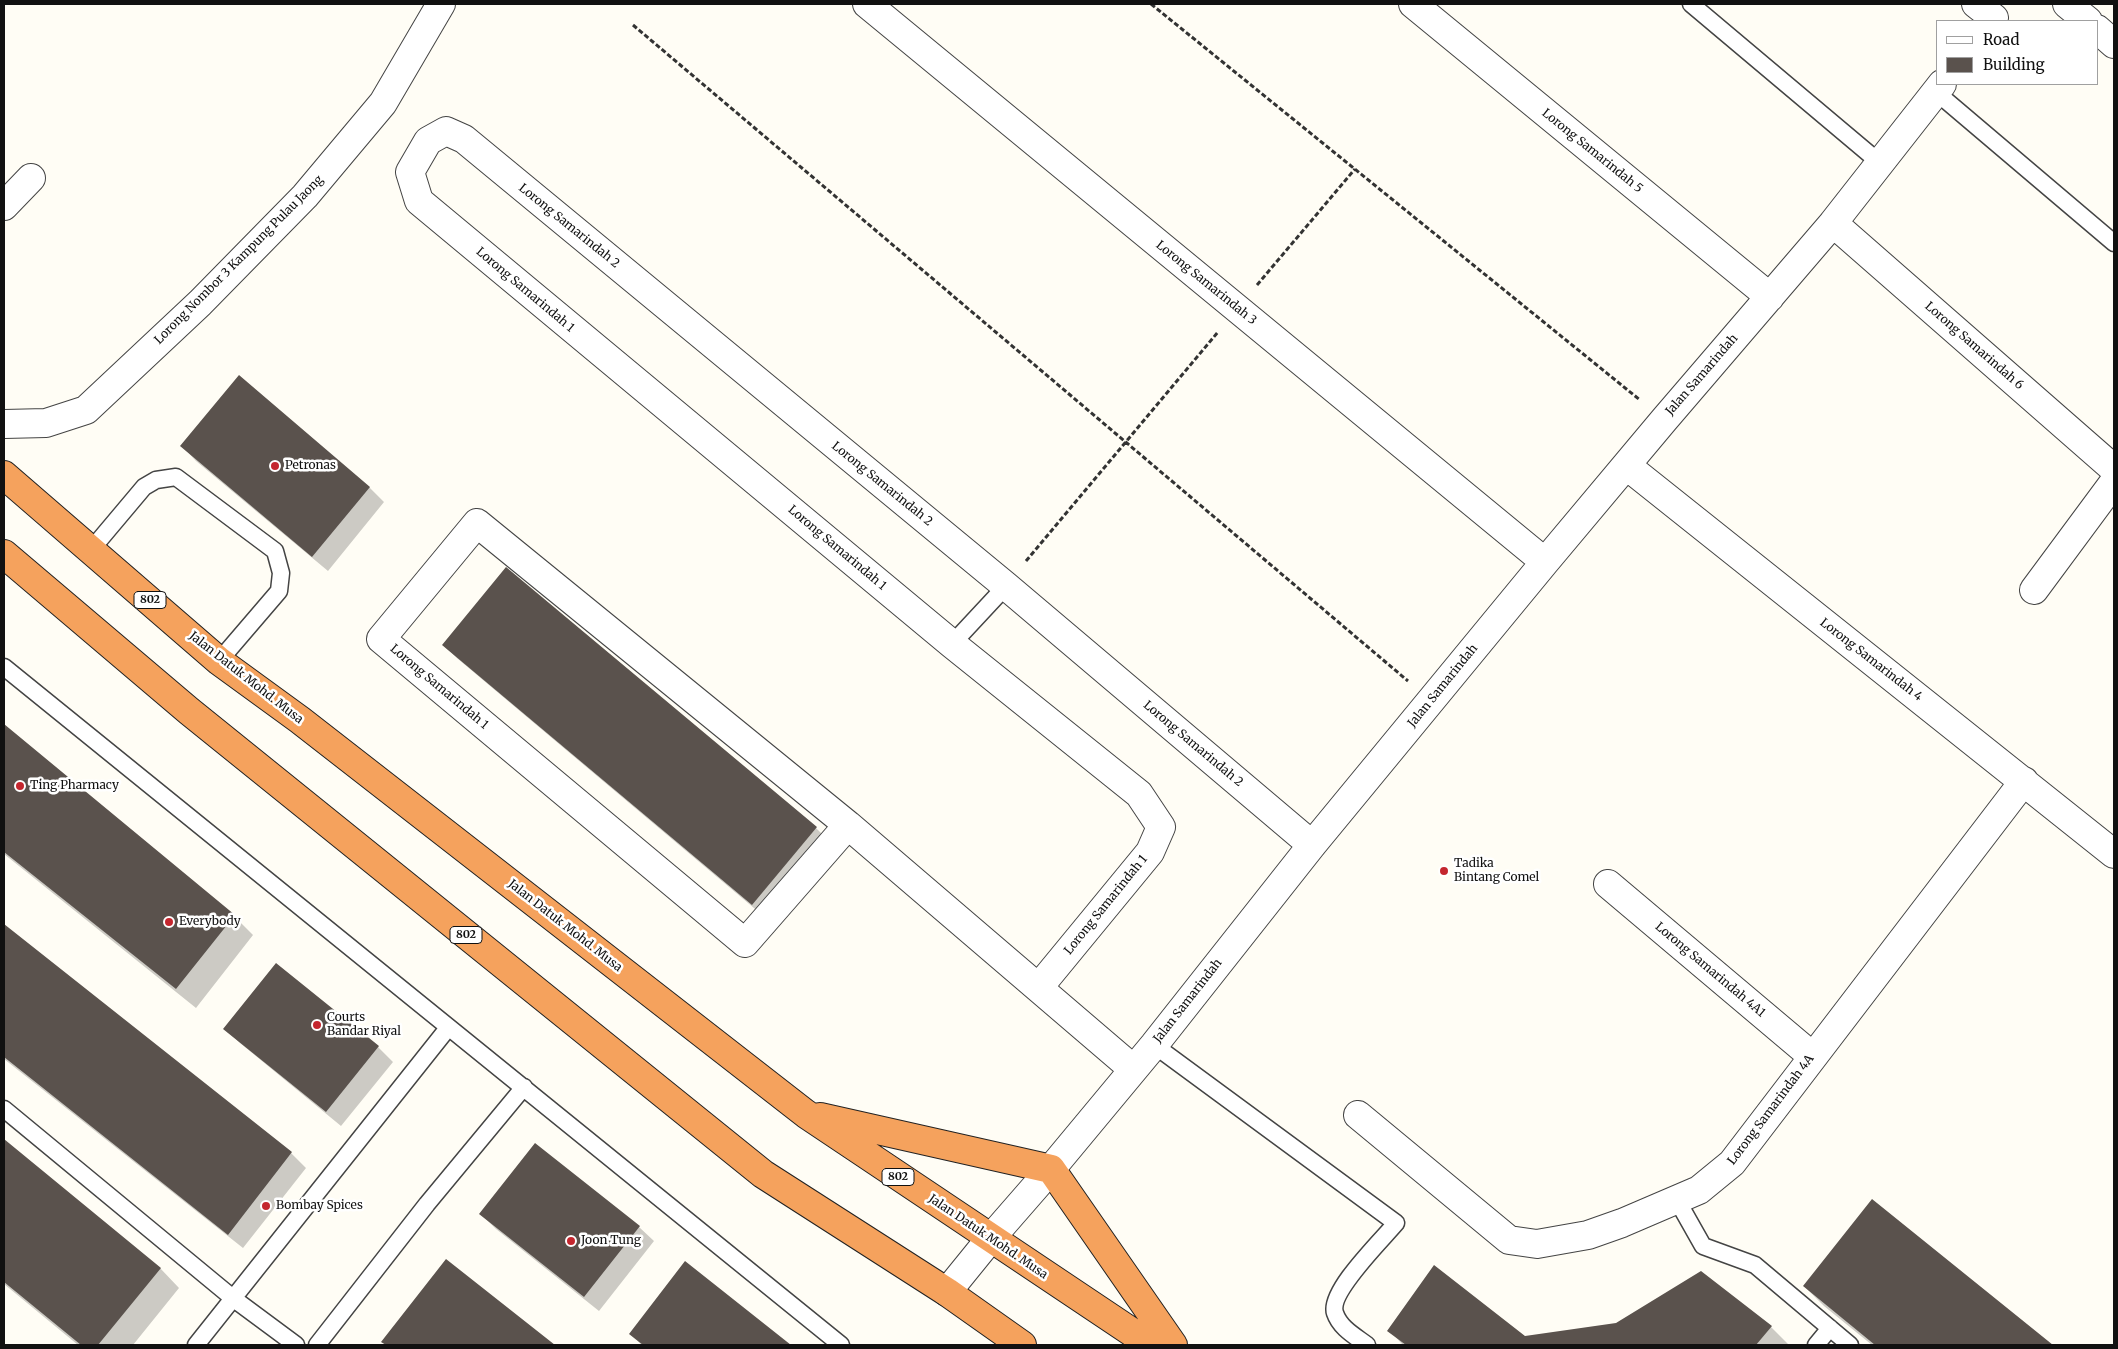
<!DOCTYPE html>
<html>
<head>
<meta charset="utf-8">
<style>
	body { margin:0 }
	#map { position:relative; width:2118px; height:1349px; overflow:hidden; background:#fffdf5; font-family:Merriweather,serif }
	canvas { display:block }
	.frame { position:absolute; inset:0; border:5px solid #111; pointer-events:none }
	.legend { position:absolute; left:1936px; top:20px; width:162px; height:65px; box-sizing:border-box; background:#fff; border:1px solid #a0a0a0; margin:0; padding:6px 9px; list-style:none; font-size:15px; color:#111 }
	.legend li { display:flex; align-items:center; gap:10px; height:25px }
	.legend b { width:25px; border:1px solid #a0a0a0 }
</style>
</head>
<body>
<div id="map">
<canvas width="2118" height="1349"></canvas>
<div class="frame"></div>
<ul class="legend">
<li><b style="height:6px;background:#fff"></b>Road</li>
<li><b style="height:14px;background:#5a524d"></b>Building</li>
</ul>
</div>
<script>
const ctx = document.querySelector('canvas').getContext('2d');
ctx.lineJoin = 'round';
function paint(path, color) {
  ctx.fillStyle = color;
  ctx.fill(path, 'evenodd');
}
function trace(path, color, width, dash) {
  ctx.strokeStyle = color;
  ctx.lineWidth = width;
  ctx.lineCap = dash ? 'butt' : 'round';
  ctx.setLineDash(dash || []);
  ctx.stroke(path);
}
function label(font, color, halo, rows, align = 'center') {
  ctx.font = font + ' Merriweather,serif';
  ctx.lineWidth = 5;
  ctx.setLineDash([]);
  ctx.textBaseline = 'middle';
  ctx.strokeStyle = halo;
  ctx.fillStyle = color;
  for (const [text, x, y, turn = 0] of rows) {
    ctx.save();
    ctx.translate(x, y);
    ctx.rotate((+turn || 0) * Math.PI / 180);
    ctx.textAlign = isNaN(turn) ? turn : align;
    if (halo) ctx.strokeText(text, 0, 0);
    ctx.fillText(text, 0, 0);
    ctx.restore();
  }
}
const shadow = new Path2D(`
	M182 446 369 487 384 502 328 571 196 461Z
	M443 645 816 828 831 843 767 919 458 659Z
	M4 726 234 916 253 935 196 1008 4 854Z
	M4 926 291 1153 306 1168 243 1248 4 1059Z
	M225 1029 378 1047 393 1062 341 1126 240 1043Z
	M4 1141 160 1268 179 1288 133 1345H78L4 1284Z
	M1872 1201 2051 1345H1872L1824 1306 1804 1286Z
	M481 1214 639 1227 654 1241 599 1311 496 1229Z
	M446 1261 553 1345H387L383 1342Z
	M685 1263 789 1345H642L630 1334Z
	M1771 1327 1789 1345H1403L1389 1330 1524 1338Z`);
const building = new Path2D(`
	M239 375 370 487 312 557 180 446Z
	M506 567 817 827 752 905 442 645Z
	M4 724 235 915 176 989 4 852Z
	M4 924 292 1152 228 1235 4 1057Z
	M276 963 379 1046 326 1112 223 1029Z
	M4 1139 161 1268 98 1345H81L4 1282Z
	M535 1143 640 1226 584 1297 479 1214Z
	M1872 1199 2053 1345H1875L1803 1286Z
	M446 1259 555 1345H386L381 1342Z
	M685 1261 791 1345H643L629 1334Z
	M1434 1265 1525 1336 1616 1323 1701 1271 1772 1326 1756 1345H1406L1387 1331Z`);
const path = new Path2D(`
	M1151 4 1640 400
	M633 25 1408 681
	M1257 285 1355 169
	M1026 561 1218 332`);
const lane = new Path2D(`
	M1691 4 1880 163
	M1936 92 2114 243
	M91 550 144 487 156 480 176 477 275 551 281 573 279 591 219 661
	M952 644 1006 586
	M4 667 841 1345
	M1154 1045 1396 1223C1382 1240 1328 1292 1335 1313 1340 1328 1355 1336 1367 1345
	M4 1109 234 1299 296 1345
	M1677 1200 1703 1246 1755 1265 1850 1345
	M196 1345 448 1028
	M317 1345 427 1204 524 1087
	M1816 1345 1830 1328`);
const street = new Path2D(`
	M867 4 1545 562
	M1413 4 1770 297
	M1976 4 1994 18
	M2067 4 2088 21
	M2097 29 2114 44
	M4 206 31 178
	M1833 223 2114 469
	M4 424 46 423 86 410 200 303 305 196 383 103 441 4
	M1627 466 2114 854
	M2034 590 2114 482
	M848 825 745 943 381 639 477 523 848 825 1133 1069
	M1608 884 1812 1056
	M1039 987 1150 852 1161 827 1139 794 952 644 419 201 410 172 428 141 446 131 464 139 1006 586 1312 845
	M1358 1115 1509 1240 1537 1244 1588 1235 1622 1223 1699 1190 1732 1163 2024 781
	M947 1292 990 1239 1051 1169 1154 1045 1312 845 1545 562 1664 420 1833 223 1942 84`);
const highway = new Path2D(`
	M4 475 219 661 300 720 806 1114 1151 1345
	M4 554 189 711 763 1174 947 1292 1022 1345
	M820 1117 1051 1169 1173 1345`);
const markers = [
	[275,466,5,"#c4262e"],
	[20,786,5,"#c4262e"],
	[1444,871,5,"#c4262e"],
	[169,922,5,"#c4262e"],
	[317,1025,5,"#c4262e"],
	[266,1206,5,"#c4262e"],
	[571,1241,5,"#c4262e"]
];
const shields = [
	[150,600,32],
	[466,935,32],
	[898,1177,32]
];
const shieldNames = [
	["802",150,600],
	["802",466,935],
	["802",898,1177]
];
const streetNames = [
	["Lorong Samarindah 5",1592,151,39],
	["Lorong Samarindah 2",569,226,39],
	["Lorong Nombor 3 Kampung Pulau Jaong",239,260,-45],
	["Lorong Samarindah 3",1206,283,39],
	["Lorong Samarindah 1",525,290,40],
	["Lorong Samarindah 6",1974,346,41],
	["Jalan Samarindah",1702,375,-49],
	["Lorong Samarindah 2",882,484,39],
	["Lorong Samarindah 1",837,548,40],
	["Lorong Samarindah 4",1871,660,38],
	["Jalan Datuk Mohd. Musa",246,678,38],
	["Jalan Samarindah",1443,686,-51],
	["Lorong Samarindah 1",439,687,40],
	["Lorong Samarindah 2",1193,744,40],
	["Lorong Samarindah 1",1106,905,-51],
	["Jalan Datuk Mohd. Musa",565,926,38],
	["Lorong Samarindah 4A1",1710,970,40],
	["Jalan Samarindah",1188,1001,-52],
	["Lorong Samarindah 4A",1771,1110,-53],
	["Jalan Datuk Mohd. Musa",988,1237,34]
];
const poiNames = [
	["Petronas",285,466],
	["Ting Pharmacy",30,786],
	["Tadika",1454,864],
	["Bintang Comel",1454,878],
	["Everybody",179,922],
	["Courts",327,1018],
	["Bandar Riyal",327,1032],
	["Bombay Spices",276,1206],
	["Joon Tung",581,1241]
];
paint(shadow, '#0003');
paint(building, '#5a524d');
trace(lane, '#444', 19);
trace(street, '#444', 30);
trace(highway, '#222', 30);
trace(path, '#333', 3, [5, 2.5]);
trace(lane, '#fff', 16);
trace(street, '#fff', 28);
trace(highway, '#f5a25d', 28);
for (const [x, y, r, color] of markers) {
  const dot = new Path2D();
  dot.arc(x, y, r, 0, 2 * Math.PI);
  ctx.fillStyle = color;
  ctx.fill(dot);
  trace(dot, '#fff', 2);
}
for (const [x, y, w] of shields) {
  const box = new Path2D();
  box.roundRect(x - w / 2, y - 8.5, w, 17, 4);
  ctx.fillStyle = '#fff';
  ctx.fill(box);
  trace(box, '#111', 1);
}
label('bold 11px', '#111', null, shieldNames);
label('12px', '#111', '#fff', streetNames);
label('12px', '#111', '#fff', poiNames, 'left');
</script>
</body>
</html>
